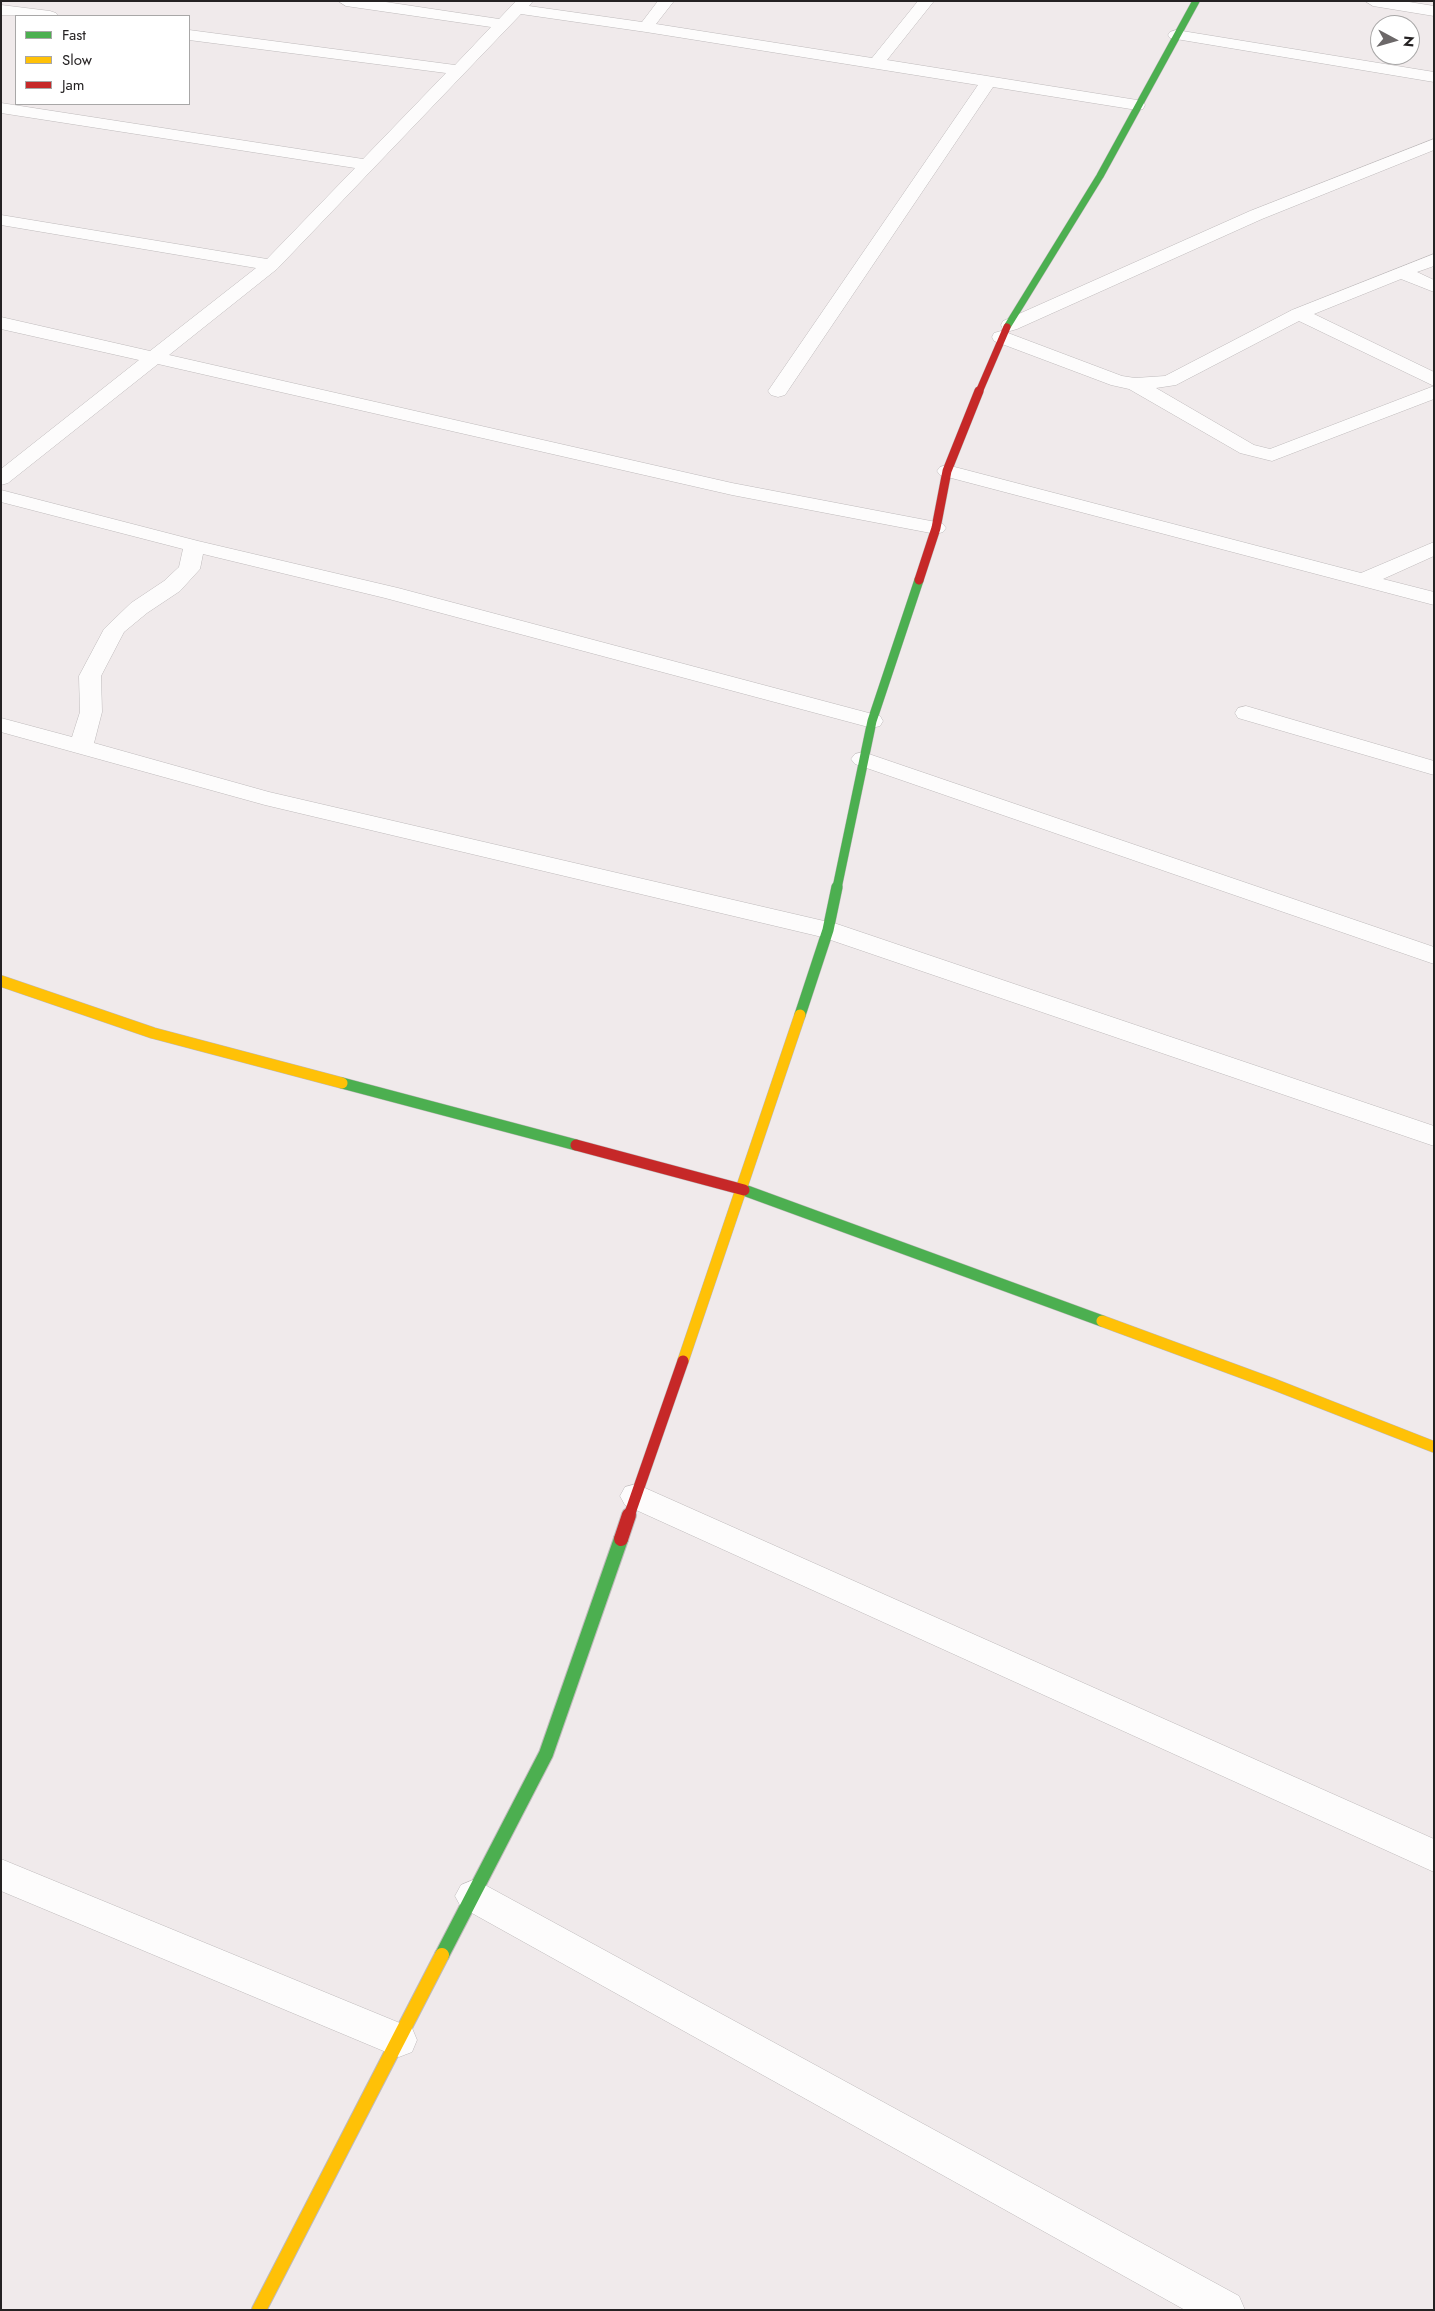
<!DOCTYPE html>
<html>
<head>
<meta charset="utf-8">
<style>
	body { margin:0 }
	#map { position:relative; width:1435px; height:2311px; overflow:hidden; background:#f0eaeb; font-family:Jost,sans-serif }
	canvas { display:block }
	.frame { position:absolute; inset:0; border:2px solid #252223; pointer-events:none }
	.legend { position:absolute; left:15px; top:15px; width:175px; height:90px; box-sizing:border-box; background:#fff; border:1px solid #a8a7a7; margin:0; padding:6px 9px; list-style:none; font-size:15px; color:#252223 }
	.legend li { display:flex; align-items:center; gap:10px; height:25px }
	.legend b { width:25px; border:1px solid #a8a7a7 }
	.north { position:absolute; left:1370px; top:15px; width:50px; height:50px; box-sizing:border-box; background:#fff; border:1px solid #a8a7a7; border-radius:50%; rotate:96deg; font-size:14px; font-weight:700; line-height:20px; text-align:center; color:#252223 }
	.north::after { content:''; display:block; margin:auto; width:18px; height:22px; background:#6c6869; clip-path:polygon(50% 0,100% 100%,50% 72%,0 100%) }
</style>
</head>
<body>
<div id="map">
<canvas width="1435" height="2311"></canvas>
<div class="frame"></div>
<ul class="legend">
<li><b style="height:6px;background:#4caf50"></b>Fast</li>
<li><b style="height:6px;background:#ffc107"></b>Slow</li>
<li><b style="height:6px;background:#c62828"></b>Jam</li>
</ul>
<div class="north">N</div>
</div>
<script>
const ctx = document.querySelector('canvas').getContext('2d');
ctx.lineJoin = 'round';
function trace(path, color, width, dash) {
  ctx.strokeStyle = color;
  ctx.lineWidth = width;
  ctx.lineCap = dash ? 'butt' : 'round';
  ctx.setLineDash(dash || []);
  ctx.stroke(path);
}
function paint(path, color) {
  ctx.fillStyle = color;
  ctx.fill(path, 'evenodd');
}
const street = new Path2D(`
	M338 1H379L499 19 516 1H533L529 6 642 22 658 1H674L656 24 872 58 918 1H934L887 60 1137 100 1143 101 1145 105 1143 109 1137 110 993 87 785 395 778 397 771 395 768 391 978 85 646 32 521 14 277 269 169 355 732 483 936 522 943 524 946 528 943 532 936 534 732 495 158 364 8 483 1 485V469L139 360 1 329V317L150 351 256 268 1 225V215L267 259 355 168 1 113V103L363 159 446 73 189 40V30L455 65 491 27 346 6Z
	M1365 1H1403L1434 6V16L1373 6Z
	M1 5 50 11 56 13 58 16 1 15Z
	M1176 30 1434 72V82L1170 38 1168 35 1170 32Z
	M1434 139V150L1262 219 1017 329 1010 331 1003 329 1001 325 1003 321 1250 211Z
	M1434 254V266L1417 272 1434 280V292L1401 279 1314 314 1434 372V386L1299 321 1176 385 1156 388 1254 445 1270 449 1434 386V399L1272 461 1240 453 1129 389 1111 385 994 341 992 337 994 333 1001 331 1008 333 1122 376 1135 378 1165 376 1292 310Z
	M947 465 1361 573 1434 542V556L1383 579 1434 592V605L940 475 937 471 940 467Z
	M1 490 198 541 398 588 880 716 883 721 880 726 872 728 385 598 203 554 200 569 180 591 147 613 124 632 101 676 102 712 94 743 269 792 837 924 1434 1126V1146L822 937 265 805 1 732V718L72 737 80 712 79 676 104 629 131 603 164 581 179 567 183 549 1 502Z
	M1246 706 1434 761V775L1238 718 1235 713 1238 708Z
	M863 752 1434 947V964L855 764 851 759 855 754Z
	M636 1484 1434 1839V1872L625 1505 620 1496 625 1487Z
	M1 1859 412 2028 417 2040 412 2052 399 2057 386 2052 1 1891Z
	M473 1880 485 1885 1239 2296 1245 2310H1185L461 1907 455 1896 461 1885Z`);
const fastFar3 = new Path2D(`
	M1007 327 1100 176 1196 1`);
const fastFar2 = new Path2D(`
	M837 888 872 721 919 580`);
const fastFar1 = new Path2D(`
	M800 1015 828 930 837 887
	M342 1083 576 1145
	M744 1190 1102 1321`);
const fast = new Path2D(`
	M442 1955 546 1754 621 1539`);
const slowFar1 = new Path2D(`
	M1 981 153 1033 342 1083
	M1102 1321 1273 1384 1434 1447
	M683 1361 800 1015`);
const slow = new Path2D(`
	M259 2310 442 1955`);
const jamFar3 = new Path2D(`
	M979 392 1007 327`);
const jamFar2 = new Path2D(`
	M919 580 936 528 947 471 979 391`);
const jamFar1 = new Path2D(`
	M576 1145 744 1190
	M629 1516 683 1361`);
const jam = new Path2D(`
	M621 1539 629 1515`);
trace(street, '#bebabb', 1);
trace(fastFar3, '#bebabb', 8);
trace(fastFar2, '#bebabb', 10);
trace(fastFar1, '#bebabb', 12);
trace(fast, '#bebabb', 16);
trace(slowFar1, '#bebabb', 12);
trace(slow, '#bebabb', 16);
trace(jamFar3, '#bebabb', 8);
trace(jamFar2, '#bebabb', 10);
trace(jamFar1, '#bebabb', 12);
trace(jam, '#bebabb', 16);
paint(street, '#fdfcfc');
trace(fastFar3, '#4caf50', 7);
trace(fastFar2, '#4caf50', 9);
trace(fastFar1, '#4caf50', 11);
trace(fast, '#4caf50', 14);
trace(slowFar1, '#ffc107', 11);
trace(slow, '#ffc107', 14);
trace(jamFar3, '#c62828', 7);
trace(jamFar2, '#c62828', 9);
trace(jamFar1, '#c62828', 11);
trace(jam, '#c62828', 14);
</script>
</body>
</html>
